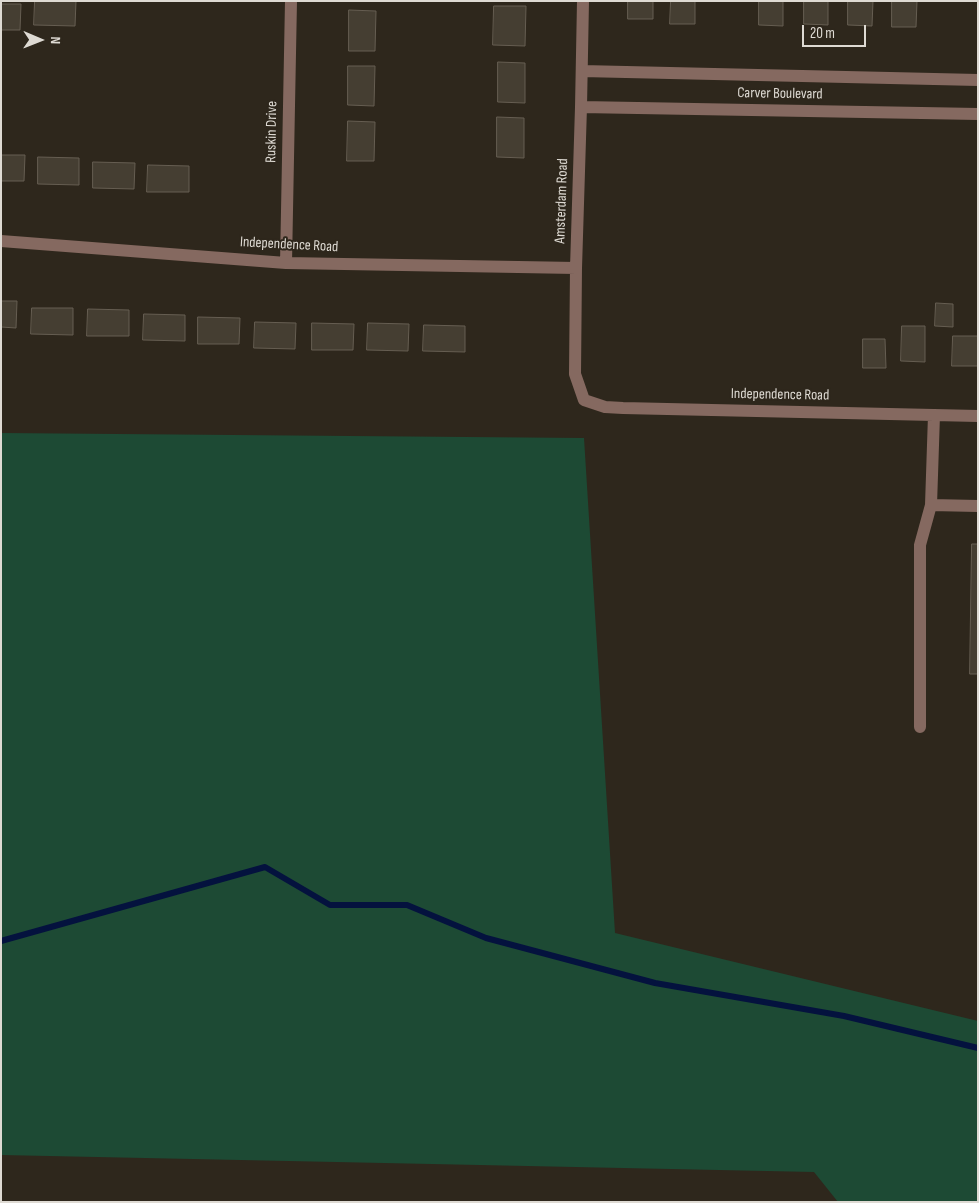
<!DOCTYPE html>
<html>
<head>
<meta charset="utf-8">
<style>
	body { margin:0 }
	#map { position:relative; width:979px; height:1203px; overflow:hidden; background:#2e271c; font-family:"Sofia Sans Condensed",sans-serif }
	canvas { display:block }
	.frame { position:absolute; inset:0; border:2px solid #dedad3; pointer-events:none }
	.north { position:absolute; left:15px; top:15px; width:50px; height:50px; -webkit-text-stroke:4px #2e271c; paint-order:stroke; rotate:91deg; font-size:14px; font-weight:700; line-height:20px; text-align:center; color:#dedad3 }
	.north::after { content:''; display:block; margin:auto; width:18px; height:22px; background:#dedad3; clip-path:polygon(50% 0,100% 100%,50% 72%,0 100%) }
	.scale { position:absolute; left:802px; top:25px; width:64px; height:22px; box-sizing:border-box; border:2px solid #dedad3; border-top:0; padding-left:6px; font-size:15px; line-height:18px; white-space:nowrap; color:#dedad3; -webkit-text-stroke:4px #2e271c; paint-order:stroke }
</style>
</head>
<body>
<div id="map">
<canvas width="979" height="1203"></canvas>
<div class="frame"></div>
<div class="north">N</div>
<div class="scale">20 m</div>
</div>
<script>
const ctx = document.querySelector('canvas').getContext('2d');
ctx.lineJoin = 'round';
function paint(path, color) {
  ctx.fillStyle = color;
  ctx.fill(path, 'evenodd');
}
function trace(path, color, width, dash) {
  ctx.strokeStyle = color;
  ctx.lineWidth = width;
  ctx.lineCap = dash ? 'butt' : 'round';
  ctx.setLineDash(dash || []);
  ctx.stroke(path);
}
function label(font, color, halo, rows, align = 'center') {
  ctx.font = font + ' "Sofia Sans Condensed",sans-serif';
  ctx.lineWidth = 4;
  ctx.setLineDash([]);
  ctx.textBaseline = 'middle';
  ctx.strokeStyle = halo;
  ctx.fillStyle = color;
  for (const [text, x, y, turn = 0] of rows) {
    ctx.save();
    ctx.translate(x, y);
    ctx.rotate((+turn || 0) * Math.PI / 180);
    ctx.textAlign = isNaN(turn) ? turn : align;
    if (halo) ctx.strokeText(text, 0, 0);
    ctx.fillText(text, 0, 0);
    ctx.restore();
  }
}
const green = new Path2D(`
	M1 433 584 438 615 933 978 1021V1202H838L814 1172 1 1155Z`);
const stream = new Path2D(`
	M1 941 265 867 330 905H407L486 938 655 983 844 1016 978 1048`);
const building = new Path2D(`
	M35 1H76L75 26 34 25Z
	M628 1H653V19H628Z
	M671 1H695V24H670Z
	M759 1H783V26L759 25Z
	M804 1H828V25L804 24Z
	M848 1H873L872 26 848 25Z
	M892 1H917L916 27H892Z
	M1 4H21L20 30H1Z
	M494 6H526L525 46 493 45Z
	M349 10 376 11 375 51H349Z
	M498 62 525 63V103L498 102Z
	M348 66H375L374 106 348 105Z
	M497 117 524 118V158L497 157Z
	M348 121 375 122 374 161H347Z
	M1 155H25L24 181H1Z
	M38 157 79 158V185L38 184Z
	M93 162 135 163 134 189 93 188Z
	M148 165 189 166V192H147Z
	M1 301H17L16 328 1 327Z
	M936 303 953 304V327L935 326Z
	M32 308H73V335L31 334Z
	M88 309 129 310V336H87Z
	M144 314 185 315V341L143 340Z
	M198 317 240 318 239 344H198Z
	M255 322 296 323 295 349 254 348Z
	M312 323 354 324 353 350H312Z
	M368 323 409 324 408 351 367 350Z
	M424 325 465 326V352L423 351Z
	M902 326H925V362L901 361Z
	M953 336H978V366H952Z
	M863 339H885L886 368H863Z
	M972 544H978V674H970Z`);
const minor = new Path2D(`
	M583 1 581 107 576 268 575 374 584 400 605 407 623 408 978 416
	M582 71 978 80
	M581 107 978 114
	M1 241 286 263 576 268
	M286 263 291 1
	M934 415 931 505 978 506
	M920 727V545L931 505`);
const streetNames = [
	["Carver Boulevard",780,94,1],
	["Ruskin Drive",272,132,-89],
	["Amsterdam Road",562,201,-88],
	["Independence Road",289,245,3],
	["Independence Road",780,395,1]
];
paint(green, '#1d4a34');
trace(stream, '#04123e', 6);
paint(building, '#453e32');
trace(building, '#665e52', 1);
trace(minor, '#856960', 12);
label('15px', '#dedad3', '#2e271c', streetNames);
</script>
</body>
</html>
